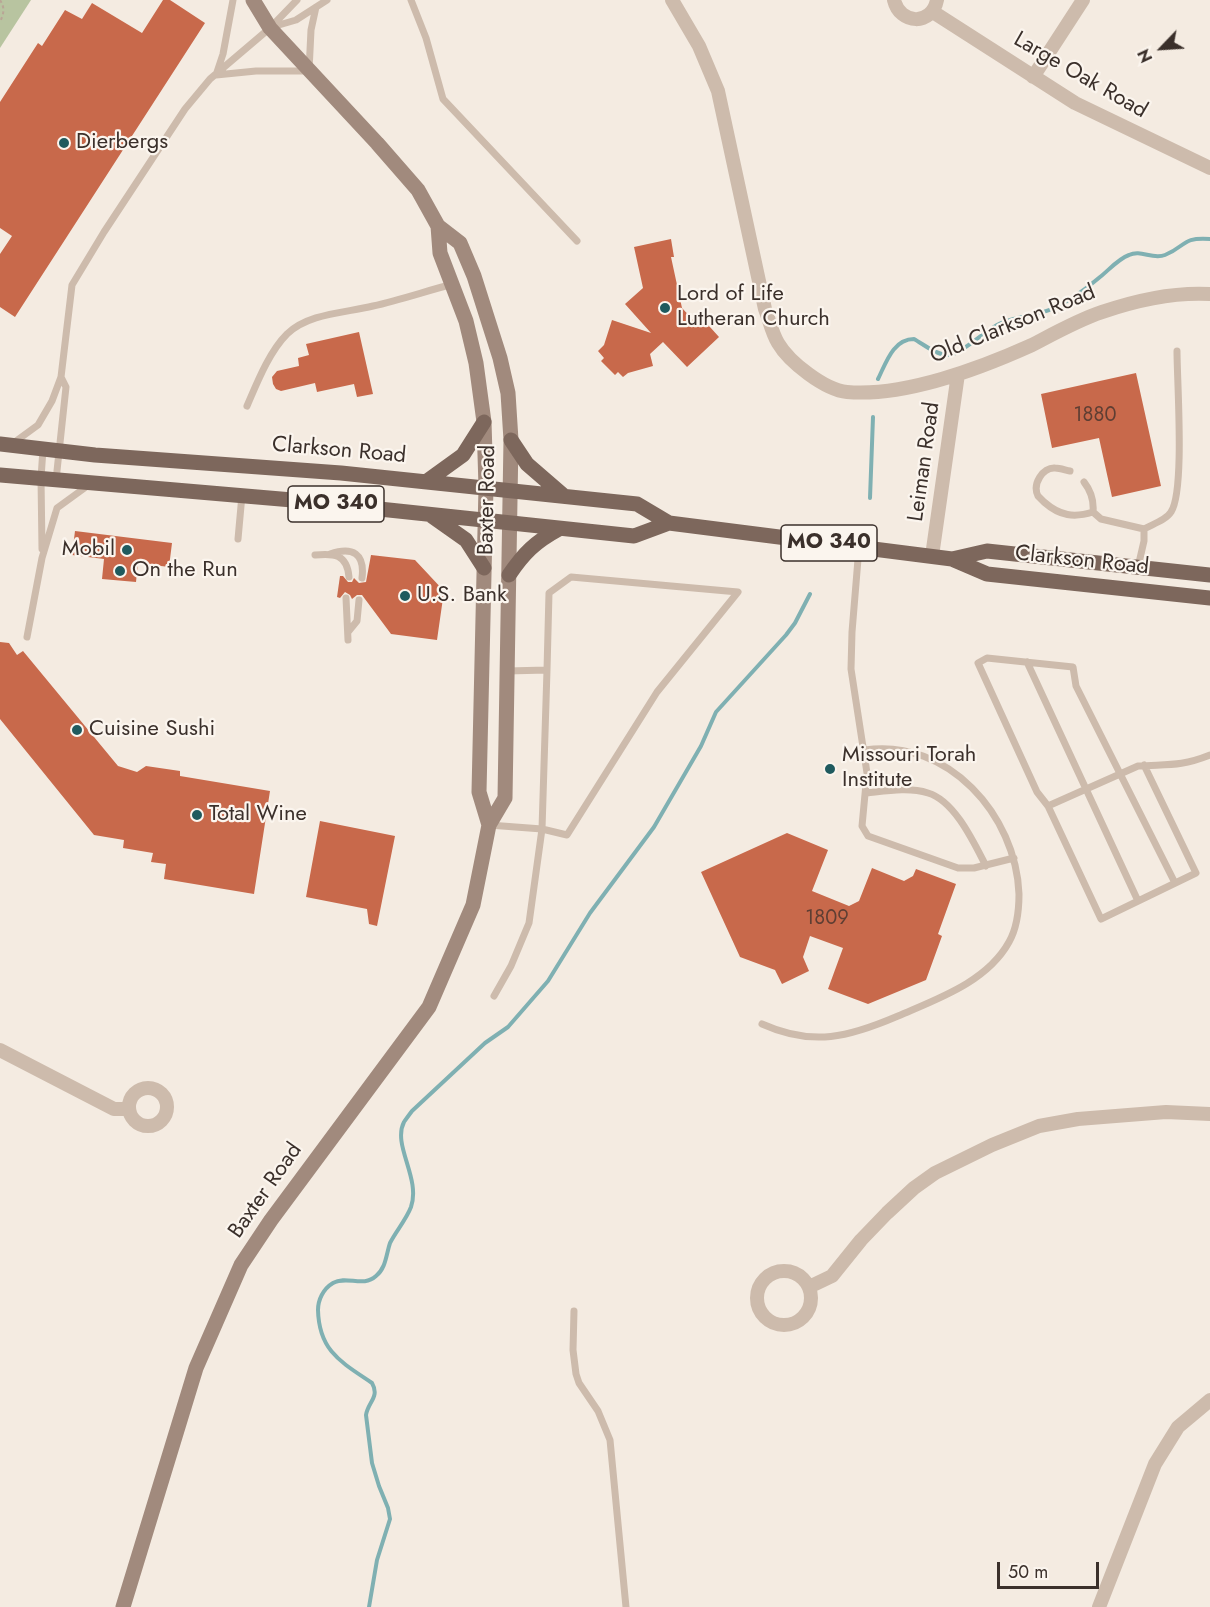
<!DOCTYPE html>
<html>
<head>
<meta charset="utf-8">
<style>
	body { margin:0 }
	#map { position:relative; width:1210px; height:1607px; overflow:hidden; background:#f4ebe1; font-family:Jost,sans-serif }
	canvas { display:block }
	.north { position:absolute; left:1132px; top:18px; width:60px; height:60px; -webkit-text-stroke:4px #fbf5ee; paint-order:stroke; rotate:245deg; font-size:16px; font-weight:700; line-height:24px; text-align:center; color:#3b302b }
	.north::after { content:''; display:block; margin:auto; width:21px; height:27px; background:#3b302b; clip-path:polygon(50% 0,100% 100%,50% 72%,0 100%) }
	.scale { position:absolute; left:997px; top:1562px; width:102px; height:27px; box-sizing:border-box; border:3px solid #3b302b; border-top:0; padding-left:8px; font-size:18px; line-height:21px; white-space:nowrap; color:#3b302b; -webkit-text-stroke:4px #fbf5ee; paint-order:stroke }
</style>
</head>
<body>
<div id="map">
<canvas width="1210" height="1607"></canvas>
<div class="north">N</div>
<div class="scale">50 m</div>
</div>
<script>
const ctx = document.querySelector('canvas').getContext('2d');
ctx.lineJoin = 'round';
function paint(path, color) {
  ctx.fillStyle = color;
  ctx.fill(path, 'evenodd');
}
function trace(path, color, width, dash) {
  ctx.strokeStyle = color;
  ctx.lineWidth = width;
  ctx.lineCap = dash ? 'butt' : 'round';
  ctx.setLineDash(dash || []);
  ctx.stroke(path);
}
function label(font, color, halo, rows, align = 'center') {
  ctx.font = font + ' Jost,sans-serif';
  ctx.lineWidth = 4.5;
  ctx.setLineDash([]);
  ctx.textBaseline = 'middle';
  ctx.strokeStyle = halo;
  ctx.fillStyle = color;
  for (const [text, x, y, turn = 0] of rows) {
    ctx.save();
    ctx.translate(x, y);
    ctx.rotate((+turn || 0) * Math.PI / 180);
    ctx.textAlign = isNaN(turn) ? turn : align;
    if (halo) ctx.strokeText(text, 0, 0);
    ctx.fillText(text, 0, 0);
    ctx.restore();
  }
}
const green = new Path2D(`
	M0 0H31L0 48Z`);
const stream = new Path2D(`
	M878 379C886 363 893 339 914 339 923 344 936 355 947 355 961 355 982 333 997 325 1015 315 1036 317 1054 308 1071 300 1086 289 1100 277 1109 270 1118 259 1129 255 1141 249 1152 260 1165 255 1187 246 1181 237 1210 239
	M870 498 873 417
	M369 1607 377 1560 390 1519 388 1508 379 1486 372 1463 366 1415C368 1402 380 1397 372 1383 341 1362 319 1351 318 1310 318 1300 323 1289 333 1283 347 1275 363 1288 376 1276 386 1268 386 1255 390 1243 396 1231 406 1220 411 1207 421 1178 392 1145 404 1122 406 1119 409 1115 412 1111L485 1043 508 1027 548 981 590 913 654 827 701 746 716 712 786 635 795 623 810 594`);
const building = new Path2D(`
	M163 0H170L205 23 15 317 0 307V254L12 236 0 228V102L38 43 42 46 65 10 82 19 92 3 142 33Z
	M671 239 674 257H671L682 308 695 322 701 317 719 337 687 367 663 342 650 354 653 366 628 373 623 377 618 372 615 375 601 361 604 358 598 351 604 345 612 320 651 333 625 304 643 288 634 247Z
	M359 332 373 394 357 397 354 384 317 392 315 383 281 391 276 389 273 384 272 377 277 371 299 366 298 358 309 355 306 344Z
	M1136 373 1161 486 1112 497 1099 438 1052 448 1041 394Z
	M75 531 172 543 169 567 138 563 136 582 102 579 104 559 72 555Z
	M371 555 415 560 444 591 437 640 391 634 362 595H357L352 599 350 595 345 592 340 598 337 597 340 576H343L348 582H352L354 578 359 583 366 582Z
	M0 642 9 643 17 655 23 651 118 766 137 772 146 766 180 771V776L270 791 254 894 164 879 166 864 151 862 153 853 123 848 124 840 94 835 0 719Z
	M320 821 395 836 377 926 369 924 367 909 306 897Z
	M787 833 828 850 812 891 849 906 859 901 872 868 904 881 913 876 916 869 956 884 938 934 942 936 926 980 868 1004 828 989 843 948 810 936 803 957 809 971 782 984 775 970 740 957 701 872Z`);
const path = new Path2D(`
	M0 0C5 8 4 13 0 22`);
const service = new Path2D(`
	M233 0 223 54 216 75 256 71H309L311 30 316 7
	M411 0 426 38 443 99 577 241
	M272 27 296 20 327 0
	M247 406C257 383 269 352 287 334 309 313 345 313 373 306 400 300 426 291 453 284
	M12 444 38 425 52 401 61 377 72 285 104 232 185 109 210 79 270 28 297 0
	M1070 471C1065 470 1060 468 1055 468 1043 467 1032 484 1038 496 1039 497 1043 501 1044 502 1060 516 1074 518 1093 512 1094 501 1091 491 1084 482
	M56 480 66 387 61 377
	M1093 512 1101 519 1144 529
	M238 539 242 495
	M859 547 852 632 851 669 867 773 862 826 868 836 958 868H974L1014 858
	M42 549 41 478 43 449
	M330 554C353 546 365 554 362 578
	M315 555C334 553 347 554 349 577
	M1138 567 1144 541V529C1153 524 1166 520 1171 512 1185 491 1177 382 1177 351
	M346 598 348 640
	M348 632 357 621 359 600
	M27 637 42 558 57 508 90 484
	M1027 662 1138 901
	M1144 765 1196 873 1101 919 1048 806 1138 766C1168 764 1180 767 1210 755
	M867 793C886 791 909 787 928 793 955 801 974 843 986 866
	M1048 806 1037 792 978 663 987 658 1073 667 1076 686 1175 883
	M489 825 542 829 547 670
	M494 996 511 966 529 923 542 829 567 835 657 692 738 592 571 577 549 593 547 670 507 671
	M762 1024C813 1047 849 1037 898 1016 937 999 987 982 1009 942 1017 928 1019 909 1019 894 1016 815 948 738 865 750
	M574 1311 573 1350 576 1374 579 1383 598 1411 610 1440 626 1607`);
const minor = new Path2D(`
	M672 0 699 46 718 91 765 309C769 319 772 333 778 343 789 362 825 390 847 392 904 397 981 368 1032 345 1055 333 1078 320 1102 312 1137 300 1174 292 1210 294
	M894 0C900 25 932 26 937 0
	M933 12 1075 103 1210 168
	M1033 77 1083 0
	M932 556 958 374
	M0 1050 114 1109H128
	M129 1107a19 19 0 1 1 38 0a19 19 0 1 1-38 0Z
	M757 1298a27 27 0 1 1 54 0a27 27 0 1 1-54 0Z
	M809 1287 832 1276 861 1240 887 1213 914 1188 935 1173 992 1145 1039 1126 1078 1119 1166 1112 1210 1114
	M1099 1607 1155 1464 1178 1427 1210 1400`);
const secondary = new Path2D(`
	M438 226 440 253 466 321 476 363 484 422 486 487 479 792 489 825
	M123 1607 196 1368 241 1265 271 1220 429 1007 473 905 489 825 505 798 511 440 508 393 500 358 474 276 460 243 438 226 418 190 377 143 283 42 270 28 253 0`);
const primary = new Path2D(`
	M511 440 527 464 564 496
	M0 444 95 455 341 473 637 504 669 523 952 559 987 574 1210 598
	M0 475 304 501 634 536 669 523
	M427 481 463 455 484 422
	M432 516 466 540 484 568
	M952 559 987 551 1210 575
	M509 575C524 553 535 542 559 529`);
const markers = [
	[64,143,6,"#1f5a5e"],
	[665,308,6,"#1f5a5e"],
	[127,550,6,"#1f5a5e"],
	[120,571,6,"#1f5a5e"],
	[405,596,6,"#1f5a5e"],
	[77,730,6,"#1f5a5e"],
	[830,769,6,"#1f5a5e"],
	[197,815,6,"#1f5a5e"]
];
const numberNames = [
	["1880",1095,416],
	["1809",827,919]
];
const shields = [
	[336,504,96],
	[829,543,96]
];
const shieldNames = [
	["MO 340",336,504],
	["MO 340",829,543]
];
const streetNames = [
	["Large Oak Road",1080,76,30],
	["Old Clarkson Road",1013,325,-22],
	["Clarkson Road",339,451,5],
	["Leiman Road",925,462,-82],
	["Baxter Road",488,500,-89],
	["Clarkson Road",1082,561,6],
	["Baxter Road",266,1191,-55]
];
const poiNames = [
	["Dierbergs",76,143],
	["Lord of Life",677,295],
	["Lutheran Church",677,320],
	["Mobil",115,550,"right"],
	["On the Run",132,571],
	["U.S. Bank",417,596],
	["Cuisine Sushi",89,730],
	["Missouri Torah",842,756],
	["Institute",842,781],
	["Total Wine",209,815]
];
paint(green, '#b8c4a0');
trace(stream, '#7fb0b2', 4);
paint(building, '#c8694b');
trace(path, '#b9a596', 2, [3, 3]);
trace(service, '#cdbbac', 7);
trace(minor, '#cdbbac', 14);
trace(secondary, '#a18a7d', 15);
trace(primary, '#7d675c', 15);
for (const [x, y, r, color] of markers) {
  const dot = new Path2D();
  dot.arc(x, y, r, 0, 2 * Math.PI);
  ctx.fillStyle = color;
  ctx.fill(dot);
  trace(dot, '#fbf5ee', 2);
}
label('20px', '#5e3e33', null, numberNames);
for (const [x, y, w] of shields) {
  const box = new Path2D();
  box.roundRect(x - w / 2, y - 18, w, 36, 4.5);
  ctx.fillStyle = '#fbf5ee';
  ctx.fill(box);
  trace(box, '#3b302b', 1.5);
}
label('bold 21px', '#3b302b', null, shieldNames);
label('22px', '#3b302b', '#fbf5ee', streetNames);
label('22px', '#3b302b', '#fbf5ee', poiNames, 'left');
</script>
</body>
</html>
